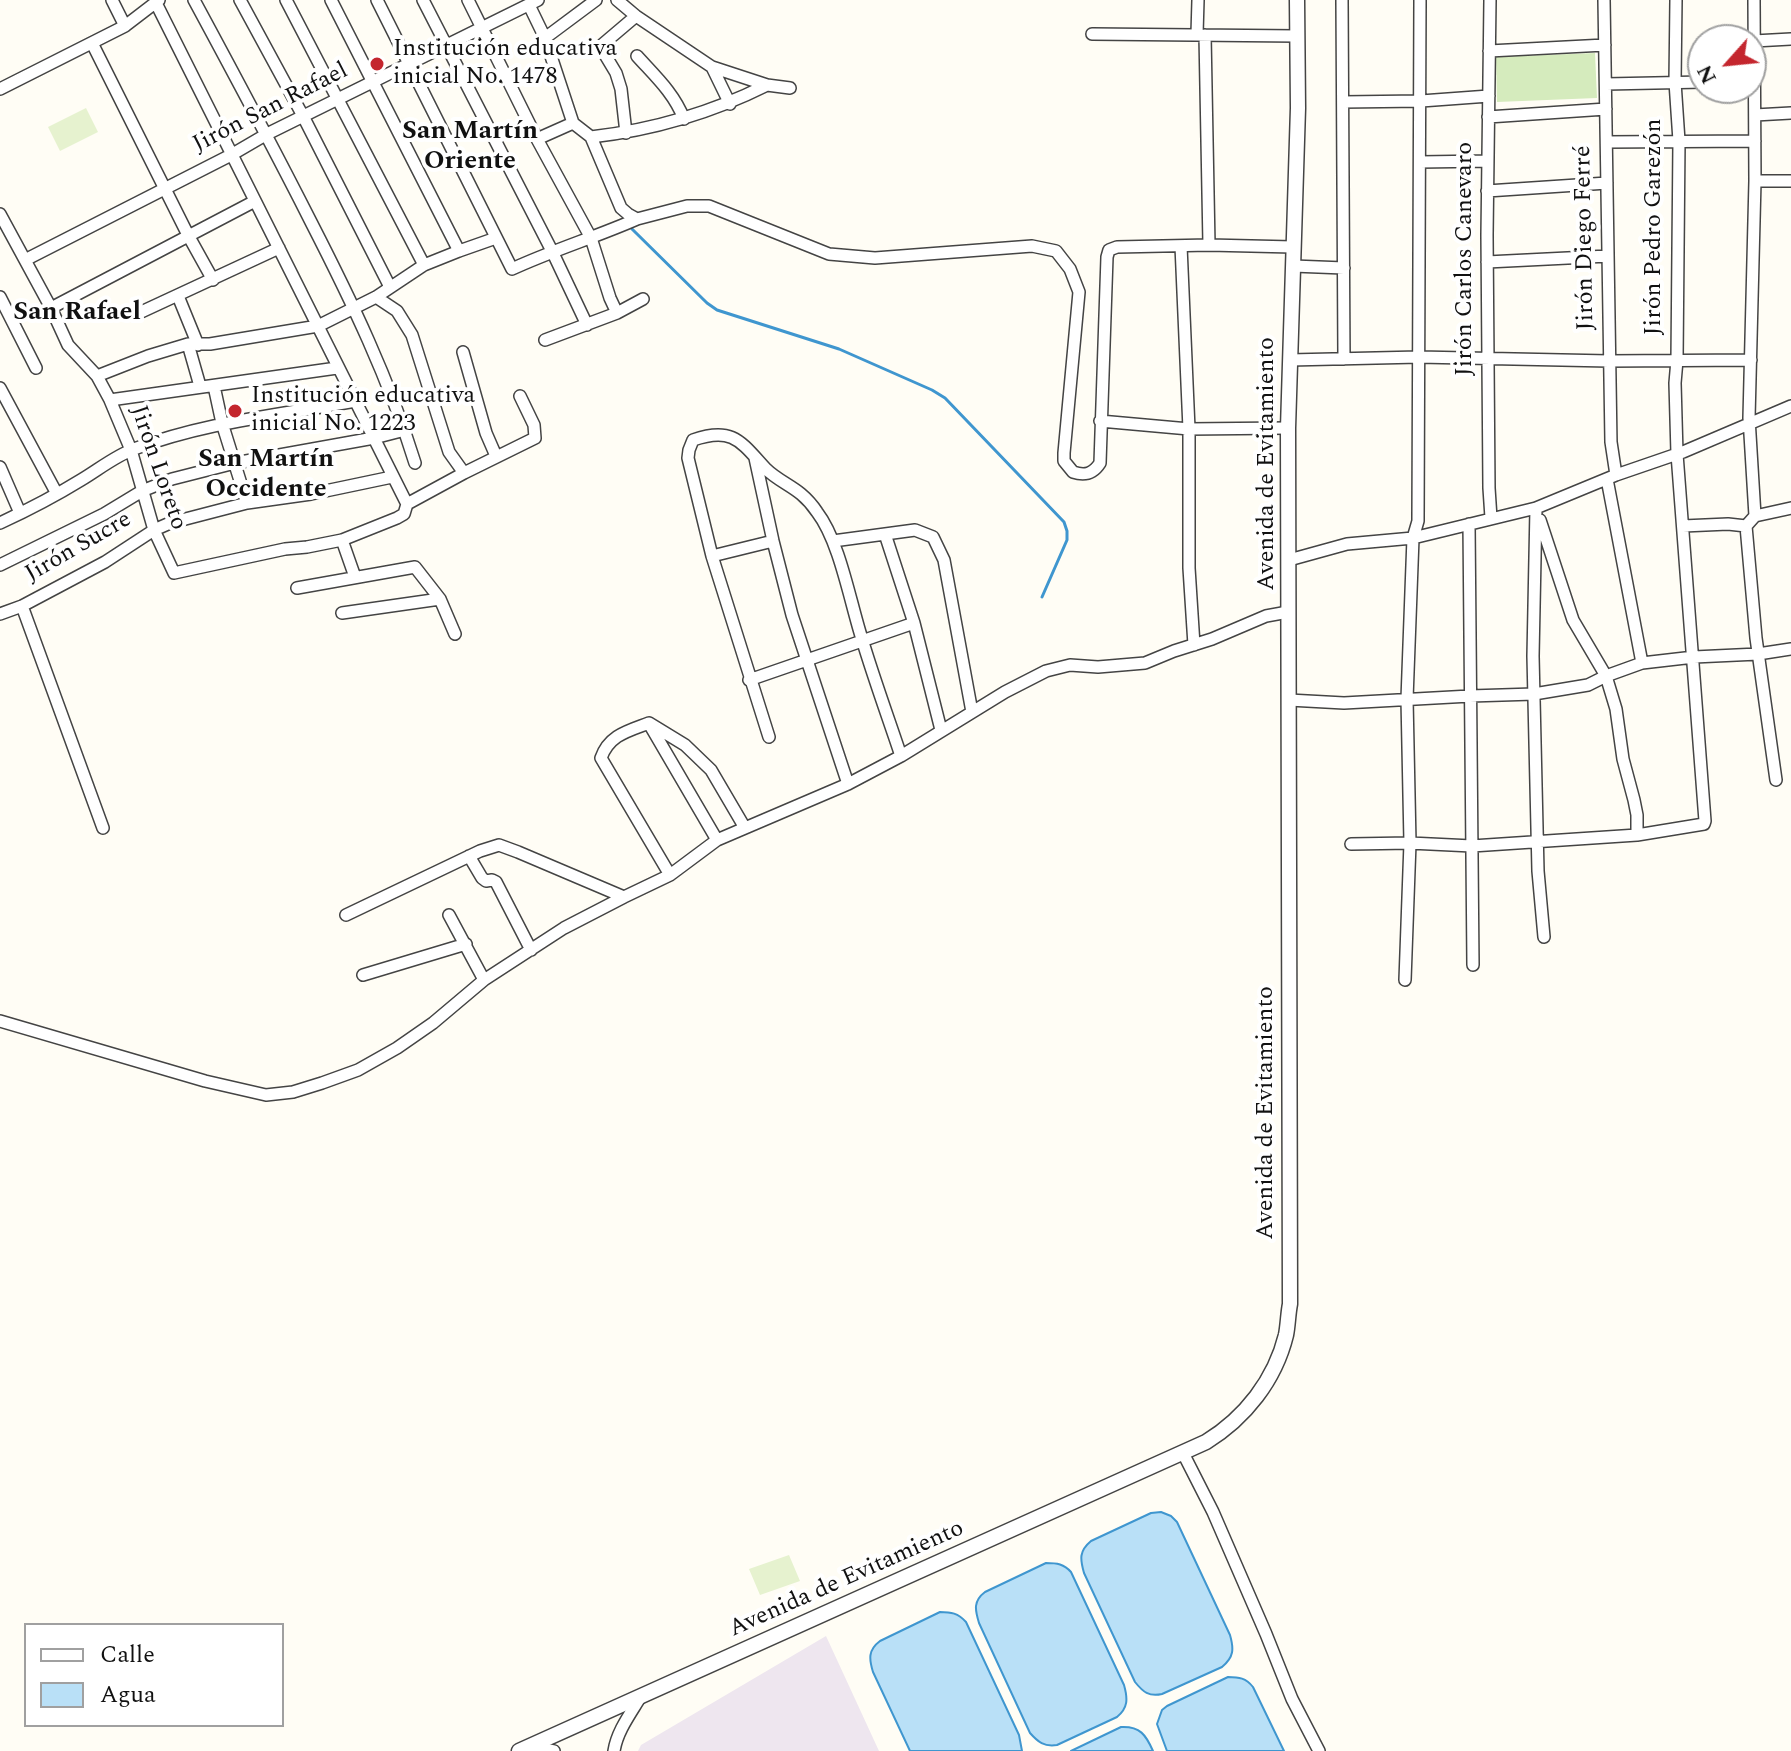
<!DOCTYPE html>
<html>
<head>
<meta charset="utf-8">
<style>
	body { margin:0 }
	#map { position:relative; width:1791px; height:1751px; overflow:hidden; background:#fffdf5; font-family:Spectral,serif }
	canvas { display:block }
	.legend { position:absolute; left:24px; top:1623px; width:260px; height:104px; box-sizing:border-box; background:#fff; border:2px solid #a0a0a0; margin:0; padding:10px 14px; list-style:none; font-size:24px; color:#111 }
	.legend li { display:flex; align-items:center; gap:16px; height:40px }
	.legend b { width:40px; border:2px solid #a0a0a0 }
	.north { position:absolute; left:1687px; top:24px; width:80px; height:80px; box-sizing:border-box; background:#fff; border:2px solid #a0a0a0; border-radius:50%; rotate:243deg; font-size:22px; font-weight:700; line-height:32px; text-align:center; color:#111 }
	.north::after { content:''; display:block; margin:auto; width:28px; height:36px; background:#c4262e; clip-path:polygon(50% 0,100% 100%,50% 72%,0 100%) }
</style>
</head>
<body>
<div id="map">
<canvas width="1791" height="1751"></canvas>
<ul class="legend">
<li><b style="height:10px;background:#fff"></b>Calle</li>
<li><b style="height:22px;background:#b9e0f7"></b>Agua</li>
</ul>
<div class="north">N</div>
</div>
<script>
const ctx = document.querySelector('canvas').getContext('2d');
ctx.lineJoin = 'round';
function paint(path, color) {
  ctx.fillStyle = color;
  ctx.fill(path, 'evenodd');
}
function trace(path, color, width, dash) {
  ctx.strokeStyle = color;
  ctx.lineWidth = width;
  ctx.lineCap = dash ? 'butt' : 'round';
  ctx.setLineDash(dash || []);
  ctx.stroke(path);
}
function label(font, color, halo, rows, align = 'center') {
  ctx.font = font + ' Spectral,serif';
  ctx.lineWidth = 8;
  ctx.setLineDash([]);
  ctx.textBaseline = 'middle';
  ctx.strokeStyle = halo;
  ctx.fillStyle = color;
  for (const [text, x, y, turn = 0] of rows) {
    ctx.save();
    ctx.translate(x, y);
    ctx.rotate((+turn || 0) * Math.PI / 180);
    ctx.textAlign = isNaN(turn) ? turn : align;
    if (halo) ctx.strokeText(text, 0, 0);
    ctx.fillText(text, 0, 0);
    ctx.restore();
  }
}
const industrial = new Path2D(`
	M826 1636 879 1751H638L641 1745Z`);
const green = new Path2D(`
	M1595 53 1597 98 1497 102 1496 57Z`);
const pitch = new Path2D(`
	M86 108 98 132 60 151 48 127Z
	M789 1555 800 1581 760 1595 749 1569Z`);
const water = new Path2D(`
	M1161 1512 1171 1516 1177 1522 1230 1635C1234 1649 1234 1657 1222 1667L1162 1694C1149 1697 1143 1692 1135 1682L1084 1573C1080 1559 1079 1551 1091 1541L1151 1513Z
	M1046 1563C1057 1563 1064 1564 1071 1572L1124 1685C1128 1699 1128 1708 1117 1717L1057 1745C1044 1747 1038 1742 1030 1733L979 1623C975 1610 973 1601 985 1592Z
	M940 1612C951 1612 958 1613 966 1622L1019 1735 1022 1751H910L873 1672C869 1659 868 1650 880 1641Z
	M1228 1677C1239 1677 1246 1678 1253 1687L1284 1751H1167L1157 1724 1162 1710 1167 1706Z
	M1121 1727C1140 1726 1146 1735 1153 1751H1071Z`);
const stream = new Path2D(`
	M632 229 707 303 717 310 839 349 932 390 945 398 1064 522 1067 531V540L1042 597`);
const minor = new Path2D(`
	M112 0 125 26
	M194 0C234 74 273 147 311 222 351 300 389 379 415 463
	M240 0 303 116 390 287
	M286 0 424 265
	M331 0 459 251
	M377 0 512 269C553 250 596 237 637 219
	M423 0 552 251 587 325
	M468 0 537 139 591 238 610 298 617 313
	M617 0 636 16 712 67 767 85 790 88
	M1342 0 1344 359
	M1490 0 1487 235 1489 488 1491 518
	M1604 0 1611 442 1616 475
	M1754 0 1755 181 1749 418 1755 516 1746 526 1756 638 1776 780
	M156 3 407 504
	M529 5 545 38 573 123 591 137 621 208 628 214 637 219 687 206H709L829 254 875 258 1032 246 1056 251 1070 269 1079 292 1064 453V461L1073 472C1085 476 1093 474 1100 463L1107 257 1109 250 1117 247 1209 245 1293 247
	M1092 34 1297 36
	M1197 34 1198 0
	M1205 35 1209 245
	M545 38 596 0
	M1754 41 1791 39
	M92 43 188 235 213 280
	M1489 51 1605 45
	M637 56C655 76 674 93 684 119
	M712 67 730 104
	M1606 84 1703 82
	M0 89 125 26 159 0
	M1343 102 1421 101 1489 96
	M1755 115 1791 113
	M1488 117 1606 109
	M626 133 621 89 616 73 601 48 603 44 636 16
	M591 137C653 130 711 113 767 85
	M537 139 573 123
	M1607 142 1755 141
	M1420 162 1487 161
	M1755 181H1791
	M1487 191 1607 183
	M0 214 51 308 68 345 97 376 110 400 131 450 154 530 174 573 285 549 307 547 342 540 397 518 404 514 407 504
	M1181 246 1189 429V568L1194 645
	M25 260 231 155 267 134 538 0
	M1487 262 1608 256
	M1293 266 1344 268
	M178 296 198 345
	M0 297 36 368
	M376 297 397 311 412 335 449 452 464 473
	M51 308 255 201
	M139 313 279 248
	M545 340 617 313 643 299
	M188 344 200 386
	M463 352 486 433 496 456
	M1290 360 1419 357 1609 361 1751 360
	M97 376 148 356 188 344H210L318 326 376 297 424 265 459 251 496 238
	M214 386 222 423 247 503
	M0 388 57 494
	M110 400 337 368
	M1100 421 1189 429 1288 428
	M755 458 773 541 792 615 848 784
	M0 467 20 513
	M1607 479 1642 663
	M407 504 464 473 535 438 534 425 520 396
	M1536 508 1533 656 1538 871 1544 937
	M1755 516 1791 508
	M1540 520 1573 620 1606 676 1616 709 1623 759 1634 800 1637 815V835
	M0 523C28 510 55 496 81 480 98 470 115 456 134 449 205 422 281 415 355 401
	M1469 524 1473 965
	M1683 526 1728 524 1746 526
	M885 534 914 623 941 730
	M342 540 355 577
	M833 541 915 530 933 537 944 560 972 712
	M712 556 773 541
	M1289 560 1347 544 1413 538 1536 508 1616 475 1683 452 1791 406
	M0 565 104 514 142 491 172 479 235 463 374 438 405 430
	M297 588 415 567 440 599 455 634
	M22 606 103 828
	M342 613 440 599
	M0 614 22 606 105 562 154 530 170 523 247 503 311 494 392 477
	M749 680 914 623
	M1289 700 1344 703 1470 696 1534 694 1588 685 1606 676 1642 663 1694 657 1758 654 1791 649
	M651 727 717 840
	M769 737 712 556 688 458 689 450 693 440C733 426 741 442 766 469 776 479 790 485 801 494 807 499 813 506 817 512 840 542 850 602 862 639 874 679 888 717 901 756
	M1351 844 1410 843 1472 846 1637 835 1704 824 1705 821 1677 454 1675 383 1677 360 1679 141 1675 82 1676 0
	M469 856 482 878 486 881 492 880 496 882 531 950
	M670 875 601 758C609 735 628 731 649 723L685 745 711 770 745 828
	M346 915 480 851 499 845 518 852 624 897
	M449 915 484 980
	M363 975 466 944
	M1405 980 1410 843 1407 699 1413 538 1418 521 1420 0
	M0 1021 205 1081 266 1095 293 1092 322 1083 358 1070 397 1048 433 1023 484 980 564 928 624 897 670 875 717 840 848 784 901 756 1005 692 1046 671 1070 665 1098 667 1145 663 1174 651 1212 639 1266 616 1288 612
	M1183 1453 1213 1512 1266 1634 1292 1699 1319 1751
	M530 1746 554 1751
	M614 1751C617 1731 631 1713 641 1696`);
const tertiary = new Path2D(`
	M519 1751 1206 1442C1245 1418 1275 1380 1286 1335 1288 1325 1288 1314 1290 1304L1288 428 1298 108 1297 0`);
const markers = [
	[377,64,8,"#c4262e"],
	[235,411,8,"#c4262e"]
];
const poiNames = [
	["Institución educativa",393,50],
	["inicial No. 1478",393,78],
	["Institución educativa",251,397],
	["inicial No. 1223",251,425]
];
const streetNames = [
	["Jirón San Rafael",271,109,-27],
	["Jirón Pedro Garezón",1655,227,-90],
	["Jirón Diego Ferré",1586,238,-91],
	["Jirón Carlos Canevaro",1466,259,-90],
	["Avenida de Evitamiento",1268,464,-90],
	["Jirón Loreto",157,468,71],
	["Jirón Sucre",79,548,-30],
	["Avenida de Evitamiento",1267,1113,-90],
	["Avenida de Evitamiento",847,1580,-24]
];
const neighbourhoodNames = [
	["San Martín",470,133],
	["Oriente",470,163],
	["San Rafael",77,314],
	["San Martín",266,461],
	["Occidente",266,491]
];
paint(industrial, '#eee6ef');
paint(green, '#d5ebbd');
paint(pitch, '#e6f2cf');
paint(water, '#b9e0f7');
trace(water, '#3f96cf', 2);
trace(stream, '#3f96cf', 3);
trace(minor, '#444', 14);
trace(tertiary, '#444', 17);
trace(minor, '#fff', 11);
trace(tertiary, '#fff', 14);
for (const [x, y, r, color] of markers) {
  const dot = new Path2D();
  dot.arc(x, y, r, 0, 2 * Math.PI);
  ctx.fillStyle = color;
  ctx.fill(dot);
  trace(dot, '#fff', 3);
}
label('24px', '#111', '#fff', poiNames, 'left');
label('24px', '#111', '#fff', streetNames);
label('bold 26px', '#111', '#fff', neighbourhoodNames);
</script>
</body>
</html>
